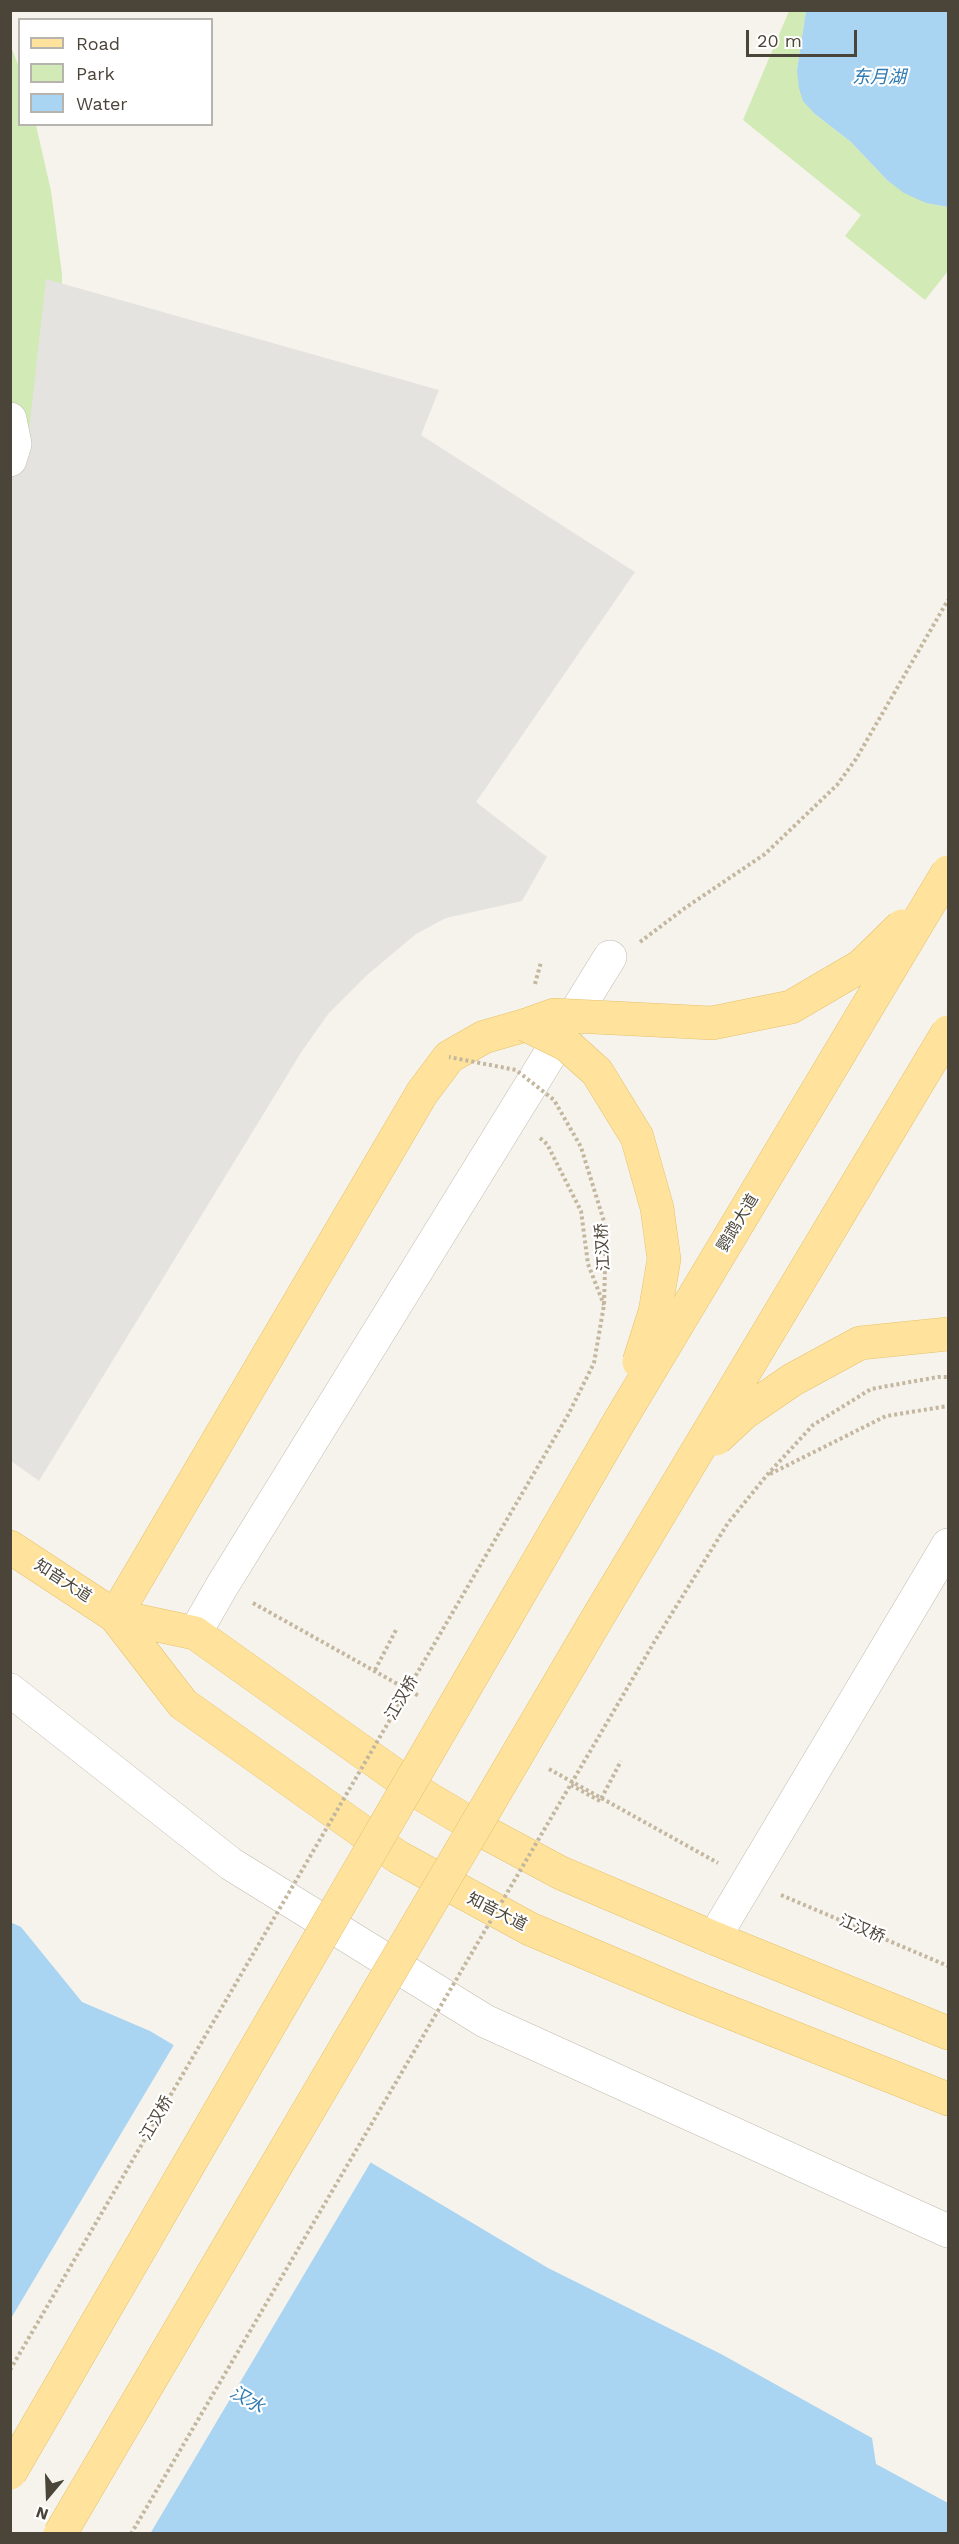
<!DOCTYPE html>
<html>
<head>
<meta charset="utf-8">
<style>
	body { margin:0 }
	#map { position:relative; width:959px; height:2544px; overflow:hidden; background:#f6f3ec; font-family:"Work Sans",sans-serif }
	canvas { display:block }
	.frame { position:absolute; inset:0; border:12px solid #4b4439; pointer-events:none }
	.legend { position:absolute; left:18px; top:18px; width:195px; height:108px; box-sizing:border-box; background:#fff; border:2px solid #b7b4b0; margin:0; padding:8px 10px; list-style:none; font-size:18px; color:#4b4439 }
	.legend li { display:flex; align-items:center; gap:12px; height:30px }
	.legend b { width:30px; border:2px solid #b7b4b0 }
	.north { position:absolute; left:18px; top:2466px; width:60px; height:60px; -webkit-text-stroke:4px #fff; paint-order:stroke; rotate:199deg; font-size:16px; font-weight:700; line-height:24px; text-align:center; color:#4b4439 }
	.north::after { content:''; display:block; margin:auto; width:21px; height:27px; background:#4b4439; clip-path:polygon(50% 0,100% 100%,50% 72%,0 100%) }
	.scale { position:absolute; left:746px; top:30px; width:111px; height:27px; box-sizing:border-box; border:3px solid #4b4439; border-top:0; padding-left:8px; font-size:18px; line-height:21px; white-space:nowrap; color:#4b4439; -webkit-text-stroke:4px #fff; paint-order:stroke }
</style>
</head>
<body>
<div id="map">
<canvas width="959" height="2544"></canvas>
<div class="frame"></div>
<ul class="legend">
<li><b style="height:8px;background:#ffe39c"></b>Road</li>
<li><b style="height:16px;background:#d2eab5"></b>Park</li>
<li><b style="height:16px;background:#a9d4f2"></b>Water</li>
</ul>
<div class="north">N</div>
<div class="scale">20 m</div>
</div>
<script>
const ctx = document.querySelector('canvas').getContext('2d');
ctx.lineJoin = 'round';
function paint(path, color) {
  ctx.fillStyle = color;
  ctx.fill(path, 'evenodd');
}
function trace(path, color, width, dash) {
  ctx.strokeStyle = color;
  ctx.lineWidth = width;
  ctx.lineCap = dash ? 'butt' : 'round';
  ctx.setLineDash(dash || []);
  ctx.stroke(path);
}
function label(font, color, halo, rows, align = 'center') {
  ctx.font = font + ' "Work Sans","Noto Sans SC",sans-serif';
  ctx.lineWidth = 4.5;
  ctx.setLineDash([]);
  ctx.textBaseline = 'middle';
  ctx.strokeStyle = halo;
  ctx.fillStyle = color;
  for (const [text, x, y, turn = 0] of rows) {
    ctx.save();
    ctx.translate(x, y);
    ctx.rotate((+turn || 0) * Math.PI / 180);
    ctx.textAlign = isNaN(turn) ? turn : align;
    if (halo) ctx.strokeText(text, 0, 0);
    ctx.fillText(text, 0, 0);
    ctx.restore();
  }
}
const green = new Path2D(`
	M789 11H806L797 70 815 114 851 142 887 180 926 203 948 207V271L925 300 845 236 861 215 743 120Z
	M10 44 19 67 20 124 36 125 51 191 62 274V309L10 508Z`);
const parking = new Path2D(`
	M46 279 439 390 421 435 635 572 476 802 547 857 522 901 446 918 416 934 366 976 329 1013 302 1051 39 1481 11 1461 10 476 25 449 29 431Z`);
const water = new Path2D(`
	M806 11H948V207L926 203 904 193 887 180 851 142 815 114 803 101 799 88 797 70Z
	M10 1922 21 1927 82 2002 150 2031 548 2268 721 2354 872 2438 876 2464 948 2503V2533H11Z`);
const pier = new Path2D(`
	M175 2043 372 2160 150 2534 11 2533 10 2320Z`);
const path = new Path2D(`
	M640 942 685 908 765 854 837 785 856 759 948 600
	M535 984 541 962
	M540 1138 547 1144 581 1211 588 1264 604 1305
	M253 1603 419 1696
	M375 1670 396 1630
	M549 1769 718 1863
	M781 1895 948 1966`);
const minor = new Path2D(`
	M10 419 15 444 10 460
	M195 1633 222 1586 610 957
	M10 1690 231 1864 485 2021 948 2231
	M714 1938 948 1545`);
const major = new Path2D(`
	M10 1547 115 1616 183 1704 398 1857 530 1929 686 1995 948 2099
	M115 1616 195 1633 426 1797 488 1834 561 1873 714 1938 948 2033
	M115 1616 422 1093 449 1057 484 1037 526 1025`);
const pathBridge = new Path2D(`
	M770 1474 886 1416 948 1406
	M571 1785 600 1801 621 1761
	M10 2370 568 1415 594 1363 604 1305 606 1228 581 1147 554 1100 516 1070 449 1057
	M131 2534 656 1639 728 1523 767 1475 813 1425 871 1389 938 1377H948`);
const majorBridge = new Path2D(`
	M526 1025 567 1045 597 1072 637 1137 657 1208 664 1259 655 1312 639 1362
	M526 1025 554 1015 712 1023 791 1007 861 966 902 926
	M716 1439 744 1413 792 1380 860 1343 948 1334
	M10 2473 619 1422 948 872
	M60 2534 598 1617 948 1032`);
const streetNames = [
	["鹦鹉大道",738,1223,-59],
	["江汉桥",603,1247,-93],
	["知音大道",63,1581,33],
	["江汉桥",402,1698,-60],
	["知音大道",497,1912,27],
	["江汉桥",862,1929,23],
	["江汉桥",157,2118,-60]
];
const waterNames = [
	["东月湖",879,78],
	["汉水",247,2400,30]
];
paint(green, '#d2eab5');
paint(parking, '#e5e3e0');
paint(water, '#a9d4f2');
paint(pier, '#f6f3ec');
trace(minor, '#c2bbae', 34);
trace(major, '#e6c16a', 34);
trace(path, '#c4b79f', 4, [3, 3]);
trace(minor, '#fff', 33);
trace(major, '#ffe39c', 33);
trace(majorBridge, '#e6c16a', 34, []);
trace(pathBridge, '#c4b79f', 4, [3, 3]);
trace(majorBridge, '#ffe39c', 33);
label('16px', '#4b4439', '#fff', streetNames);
label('italic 18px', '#2e7ab2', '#fff', waterNames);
</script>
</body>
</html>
